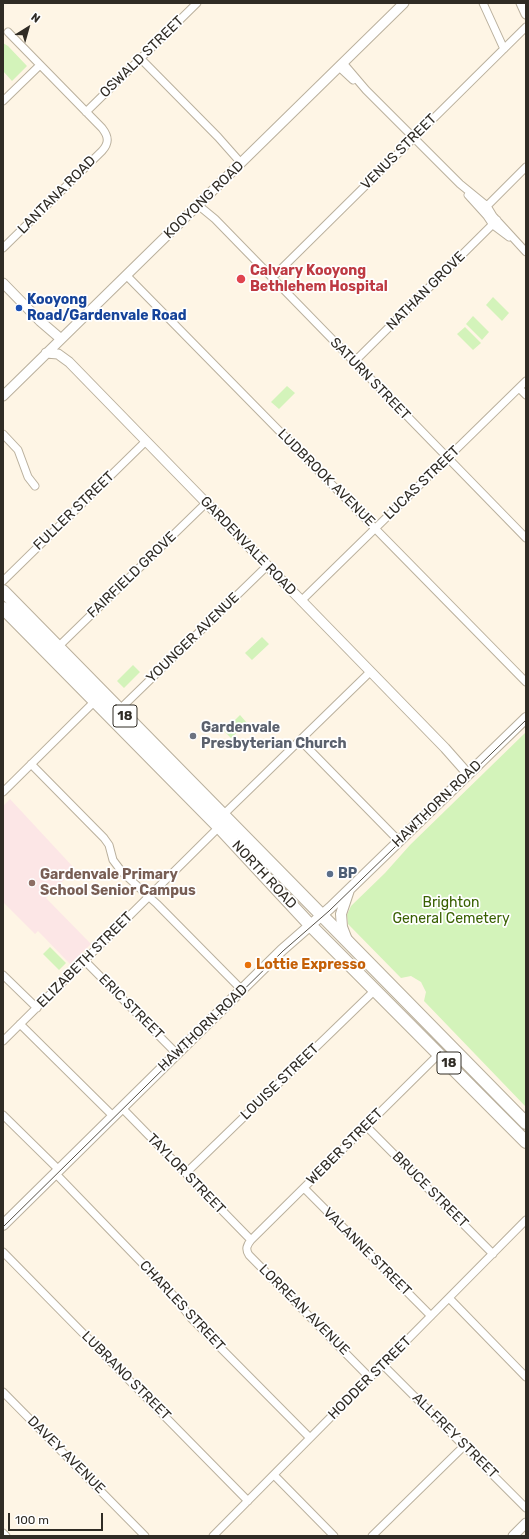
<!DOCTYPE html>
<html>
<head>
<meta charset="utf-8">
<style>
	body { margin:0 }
	#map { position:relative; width:529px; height:1539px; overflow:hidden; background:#fef5e5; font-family:Rubik,sans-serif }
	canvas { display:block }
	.frame { position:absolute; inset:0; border:4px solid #302c25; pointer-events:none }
	.north { position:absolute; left:8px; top:8px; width:40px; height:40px; -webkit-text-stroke:3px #fff; paint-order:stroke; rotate:37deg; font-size:11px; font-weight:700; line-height:16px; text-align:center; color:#302c25 }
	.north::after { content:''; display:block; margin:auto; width:14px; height:18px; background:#302c25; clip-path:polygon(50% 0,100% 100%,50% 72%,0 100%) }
	.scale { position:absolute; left:8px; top:1513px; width:95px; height:18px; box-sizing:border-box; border:2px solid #302c25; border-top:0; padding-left:5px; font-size:12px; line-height:14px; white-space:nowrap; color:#302c25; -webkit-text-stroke:3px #fff; paint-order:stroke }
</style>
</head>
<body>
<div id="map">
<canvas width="529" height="1539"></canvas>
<div class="frame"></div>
<div class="north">N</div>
<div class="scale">100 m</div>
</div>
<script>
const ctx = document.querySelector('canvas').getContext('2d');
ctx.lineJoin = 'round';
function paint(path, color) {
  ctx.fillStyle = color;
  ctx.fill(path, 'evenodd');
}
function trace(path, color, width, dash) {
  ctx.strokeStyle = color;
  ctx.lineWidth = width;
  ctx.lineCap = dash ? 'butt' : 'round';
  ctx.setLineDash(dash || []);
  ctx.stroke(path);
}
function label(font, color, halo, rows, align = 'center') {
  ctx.font = font + ' Rubik,sans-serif';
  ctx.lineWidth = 3.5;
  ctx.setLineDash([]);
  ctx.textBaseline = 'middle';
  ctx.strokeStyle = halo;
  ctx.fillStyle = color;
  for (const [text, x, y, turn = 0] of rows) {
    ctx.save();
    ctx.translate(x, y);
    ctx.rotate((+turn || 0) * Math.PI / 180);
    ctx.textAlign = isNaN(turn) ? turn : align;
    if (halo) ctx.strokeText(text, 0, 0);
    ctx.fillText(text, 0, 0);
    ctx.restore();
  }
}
const education = new Path2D(`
	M10 799 75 869 46 898 91 944 70 964 38 931 35 934 3 902V806Z`);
const green = new Path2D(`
	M3 43 8 46 27 66 12 81 3 71Z
	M493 297 509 313 502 321 486 305Z
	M473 316 489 332 482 340 466 324Z
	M465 327 481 343 473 350 457 334Z
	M287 386 295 393 279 409 271 402Z
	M262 637 269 644 252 660 245 653Z
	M133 665 140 672 124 688 117 681Z
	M240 715 247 723 231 738 224 731Z
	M526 732V1107L424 1001 426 992 421 982 411 976 401 978 348 924 347 915 351 906 385 873 410 845Z
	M50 947 66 963 59 970 43 954Z`);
const minor = new Path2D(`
	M483 3 504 49
	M141 59 218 137 241 163
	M343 63 366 90 460 184 487 206 493 216 526 252
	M339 67 353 80
	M3 101 40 65
	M86 112 197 3
	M468 195 487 216 493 225 509 237
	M198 205 215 219 526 538
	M484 209 526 167
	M3 248 102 151C109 143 109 137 102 128L8 32
	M126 275 526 682
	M272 278 526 27
	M354 362 497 220
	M519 388 526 395
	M3 434 18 450 28 477 35 486
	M3 581 146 441
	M301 601 526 381
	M58 647 206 503
	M119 710 267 566
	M300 740 399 841
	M31 764 104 838 109 845 113 860 122 872 157 904 242 990
	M3 792 95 701
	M222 816 370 672
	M85 961 177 1054
	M3 975 37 1008
	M20 1024 113 1116
	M3 1041 219 827
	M122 1108 251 1240
	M3 1115 59 1170
	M366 1126 493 1254
	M55 1173 173 1295 191 1318 310 1438
	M186 1173 375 990
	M304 1188 431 1316
	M3 1252 248 1501
	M449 1298 526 1377
	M383 1365 526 1508
	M370 1378 249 1255C245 1249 247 1245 251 1240L439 1054
	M3 1392 145 1536
	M274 1475 334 1536
	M3 1533 6 1536
	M213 1536 526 1220
	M372 1536 464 1446`);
const tertiary = new Path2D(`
	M521 3 526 14
	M3 283 40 321 61 339
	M46 353 58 354 69 362 445 748 468 774
	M3 396 404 3
	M513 1536 526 1523`);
const secondary = new Path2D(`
	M347 940 342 927 341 914 349 890
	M3 1225 282 950 330 908 526 718`);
const trunk = new Path2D(`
	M3 591 526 1123
	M3 608 219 827 311 926 526 1142`);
const tram = new Path2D(`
	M3 1227 283 951 329 911 526 720`);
const markers = [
	[241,279,5,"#e0444e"],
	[19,308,4,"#1a4fb4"],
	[193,736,4,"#6b7280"],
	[330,874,4,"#5c6f8a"],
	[32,883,4,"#8d6e63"],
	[248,965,4,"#e8710a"]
];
const shields = [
	[125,716,24],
	[449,1063,24]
];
const shieldNames = [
	["18",125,716],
	["18",449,1063]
];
const streetNames = [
	["OSWALD STREET",142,57,-44],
	["VENUS STREET",399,152,-45],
	["LANTANA ROAD",57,195,-45],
	["KOOYONG ROAD",204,200,-44],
	["NATHAN GROVE",426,291,-45],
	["SATURN STREET",370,379,46],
	["LUDBROOK AVENUE",326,478,45],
	["LUCAS STREET",422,483,-44],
	["FULLER STREET",74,511,-44],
	["GARDENVALE ROAD",248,546,46],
	["FAIRFIELD GROVE",132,575,-44],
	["YOUNGER AVENUE",193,638,-44],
	["HAWTHORN ROAD",437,804,-44],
	["NORTH ROAD",264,875,47],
	["ELIZABETH STREET",85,960,-45],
	["ERIC STREET",131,1007,45],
	["HAWTHORN ROAD",203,1028,-44],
	["LOUISE STREET",280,1082,-44],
	["WEBER STREET",345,1147,-45],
	["TAYLOR STREET",186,1174,46],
	["BRUCE STREET",430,1190,45],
	["VALANNE STREET",367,1252,45],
	["CHARLES STREET",182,1306,47],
	["LORREAN AVENUE",304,1310,45],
	["LUBRANO STREET",126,1376,45],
	["HODDER STREET",370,1378,-45],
	["ALLFREY STREET",455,1436,45],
	["DAVEY AVENUE",66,1455,45]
];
const healthNames = [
	["Calvary Kooyong",250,271],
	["Bethlehem Hospital",250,287]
];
const transitNames = [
	["Kooyong",27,300],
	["Road/Gardenvale Road",27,316]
];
const worshipNames = [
	["Gardenvale",201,728],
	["Presbyterian Church",201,744]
];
const serviceNames = [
	["BP",338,874]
];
const educationNames = [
	["Gardenvale Primary",40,875],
	["School Senior Campus",40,891]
];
const parkNames = [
	["Brighton",451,903],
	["General Cemetery",451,919]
];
const foodNames = [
	["Lottie Expresso",256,965]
];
paint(education, '#fce6e6');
paint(green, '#d3f3ba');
trace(minor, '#bab09d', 9);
trace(tertiary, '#bab09d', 11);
trace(secondary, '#bab09d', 12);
trace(trunk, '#bab09d', 14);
trace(minor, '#fff', 7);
trace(tertiary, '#fff', 9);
trace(secondary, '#fff', 10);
trace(trunk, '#fff', 12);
trace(tram, '#575249', 1);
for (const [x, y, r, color] of markers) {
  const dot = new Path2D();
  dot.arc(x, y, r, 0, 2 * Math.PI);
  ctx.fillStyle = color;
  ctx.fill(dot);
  trace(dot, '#fff', 1.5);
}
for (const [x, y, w] of shields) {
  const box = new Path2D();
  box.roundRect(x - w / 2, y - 11, w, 22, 3);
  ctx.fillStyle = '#fff';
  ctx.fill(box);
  trace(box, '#302c25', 1);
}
label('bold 13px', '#302c25', null, shieldNames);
label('14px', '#302c25', '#fff', streetNames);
label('bold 14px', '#be3a42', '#fff', healthNames, 'left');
label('bold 14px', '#164399', '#fff', transitNames, 'left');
label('bold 14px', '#5b616d', '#fff', worshipNames, 'left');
label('bold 14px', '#4e5e75', '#fff', serviceNames, 'left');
label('bold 14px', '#785e54', '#fff', educationNames, 'left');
label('14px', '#3a6103', '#fff', parkNames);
label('bold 14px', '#c56008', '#fff', foodNames, 'left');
</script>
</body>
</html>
